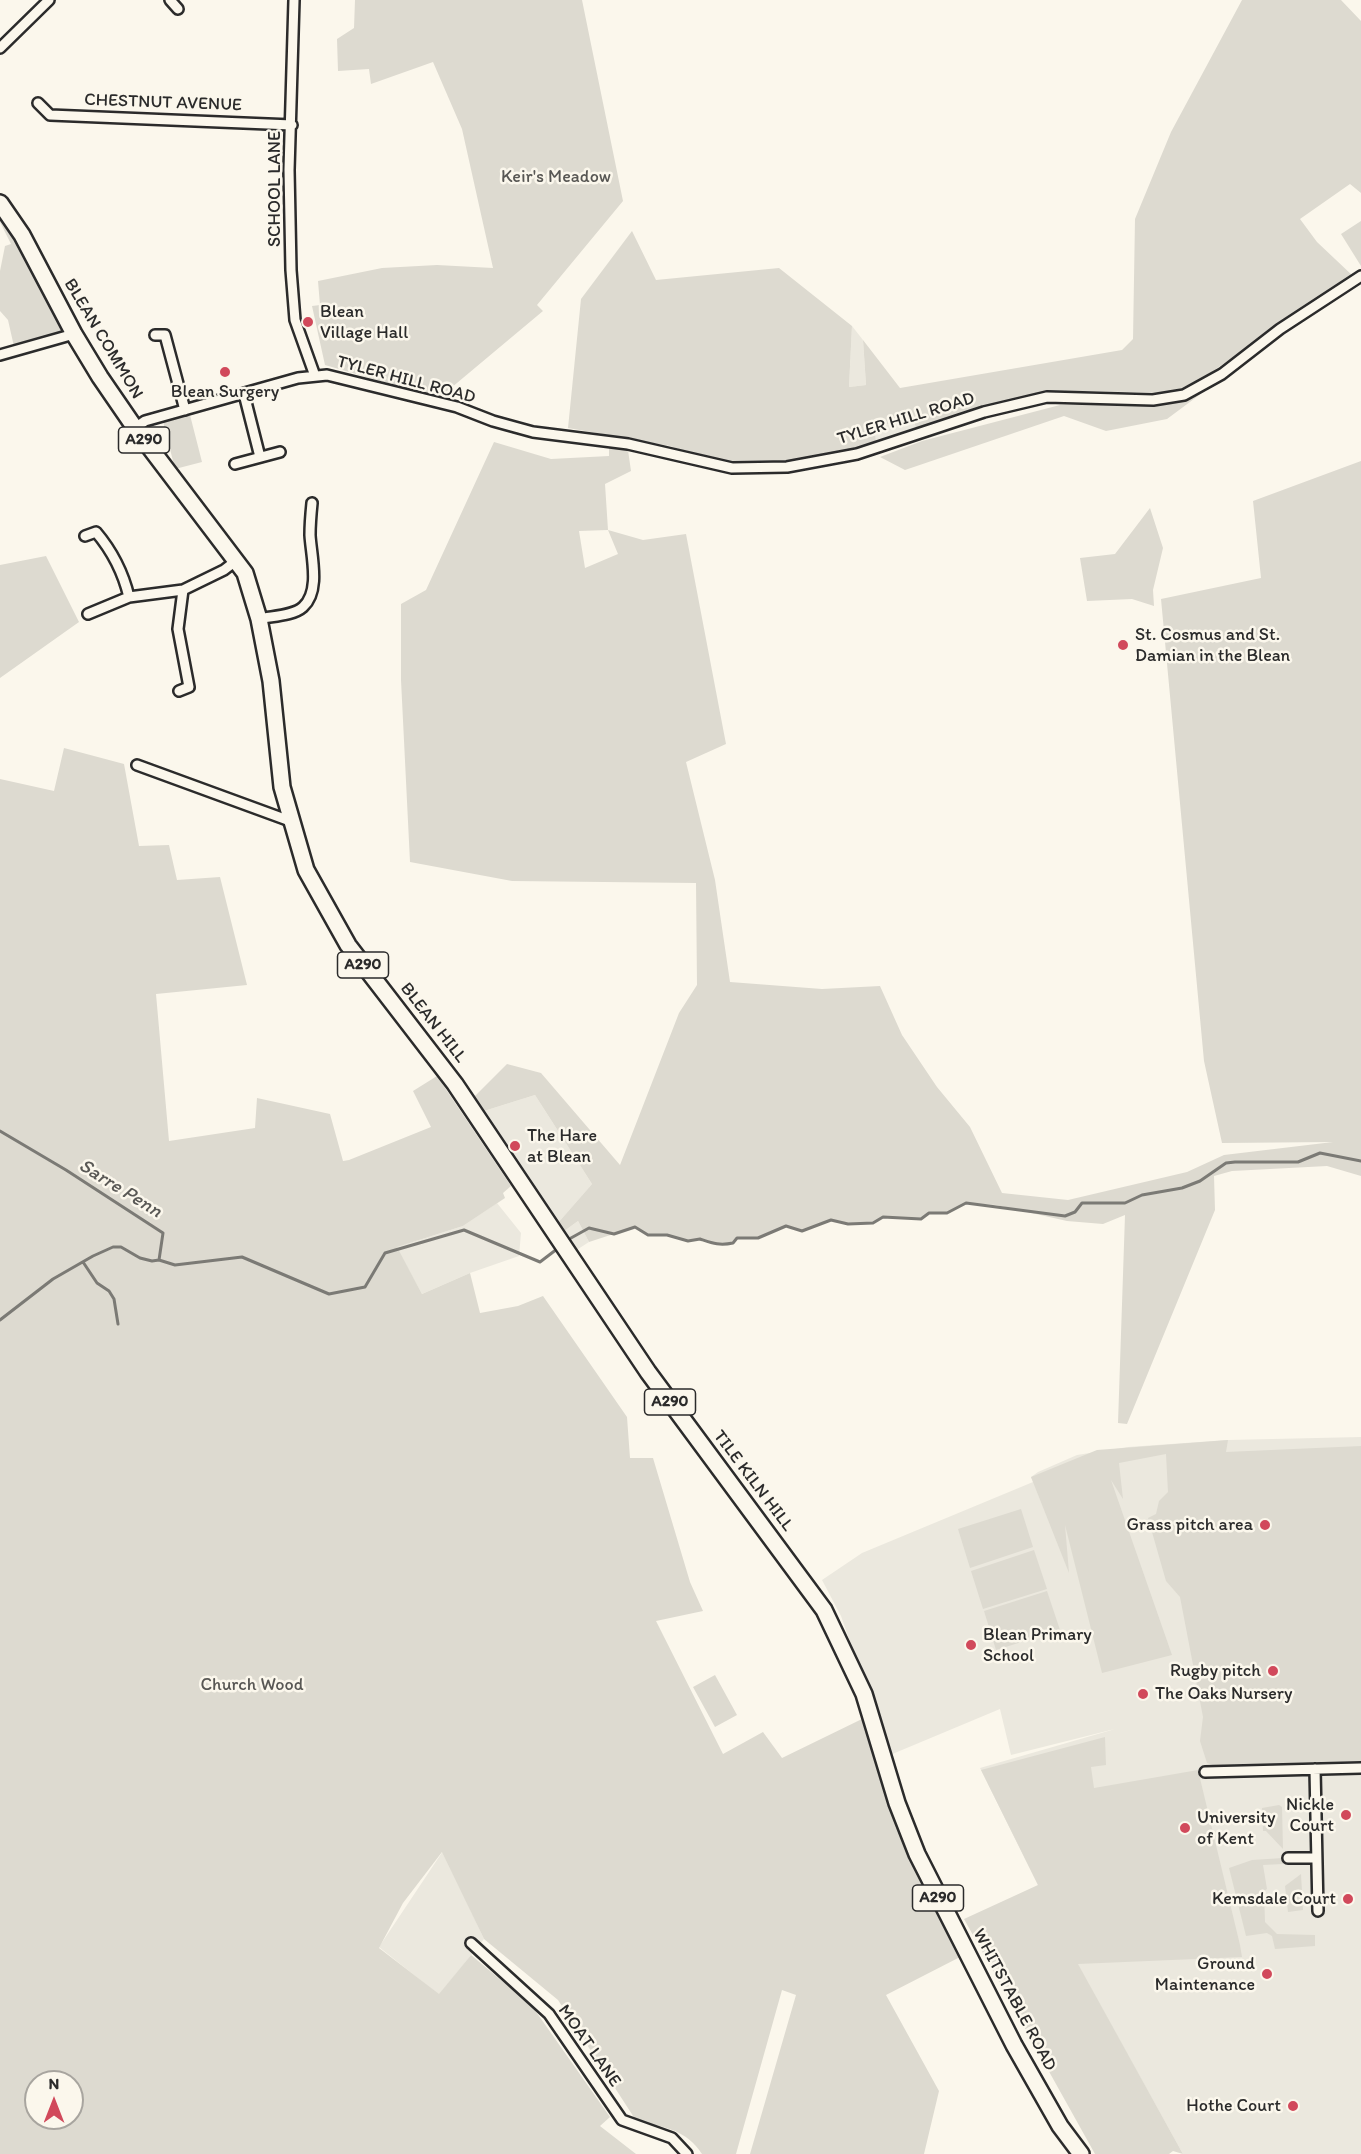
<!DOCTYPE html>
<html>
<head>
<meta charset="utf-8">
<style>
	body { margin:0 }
	#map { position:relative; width:1361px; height:2154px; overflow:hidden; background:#fbf7ec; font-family:Itim,sans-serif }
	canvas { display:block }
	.north { position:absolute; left:24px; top:2070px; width:60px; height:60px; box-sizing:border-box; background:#fbf7ec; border:2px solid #a8a59f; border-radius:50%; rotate:0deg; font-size:16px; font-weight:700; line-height:24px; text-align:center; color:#2b2b2b }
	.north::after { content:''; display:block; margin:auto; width:21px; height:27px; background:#d1495b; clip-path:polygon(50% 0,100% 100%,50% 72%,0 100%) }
</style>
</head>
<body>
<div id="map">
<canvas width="1361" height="2154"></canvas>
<div class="north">N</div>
</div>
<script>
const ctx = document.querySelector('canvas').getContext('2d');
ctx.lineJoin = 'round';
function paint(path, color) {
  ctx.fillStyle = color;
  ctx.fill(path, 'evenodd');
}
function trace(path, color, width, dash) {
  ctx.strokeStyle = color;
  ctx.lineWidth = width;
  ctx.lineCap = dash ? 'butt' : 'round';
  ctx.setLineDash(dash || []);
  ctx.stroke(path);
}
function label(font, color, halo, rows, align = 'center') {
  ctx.font = font + ' Itim,sans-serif';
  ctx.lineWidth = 5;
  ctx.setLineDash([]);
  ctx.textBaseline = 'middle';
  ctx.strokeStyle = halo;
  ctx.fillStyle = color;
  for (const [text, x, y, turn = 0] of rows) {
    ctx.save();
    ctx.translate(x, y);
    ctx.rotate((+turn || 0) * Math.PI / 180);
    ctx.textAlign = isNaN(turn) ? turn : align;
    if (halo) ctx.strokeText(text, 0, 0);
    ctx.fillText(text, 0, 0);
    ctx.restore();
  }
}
const built = new Path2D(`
	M852 326 863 340 866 385 849 387Z
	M914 418 917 431 876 444 875 427Z
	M535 1095 592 1184 557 1224 484 1111Z
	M497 1203 521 1233 519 1256 470 1273 422 1294 396 1247 463 1226Z
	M578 1221 589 1242 575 1251 563 1232Z
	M1361 1437V2154H1183L1077 1964 980 1768 1115 1729 1011 1755 1000 1709 890 1755 841 1616 822 1580 862 1553 1033 1482 1031 1477 1038 1472 1077 1455 1128 1447 1228 1440Z
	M443 1851 484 1939 439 1995 379 1947Z`);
const green = new Path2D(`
	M355 0H582L623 201 537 305 543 311 439 398 325 365 312 306 320 305 318 281 382 268 437 265 493 268 462 129 433 62 371 84 369 69 338 71 337 39 354 28Z
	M1242 0H1341L1361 21V193L1350 184 1300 219 1317 242 1353 276 1201 379 1170 393 1086 391 1024 397 917 431 913 418 875 427 876 444 805 460 716 461 670 446 568 428 581 299 632 231 656 280 779 268 852 326 849 387 866 385 863 340 900 388 1122 350 1133 339 1135 219 1171 132Z
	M0 211 74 334 15 351 8 320 0 311V271L5 246 11 244 0 222Z
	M1361 221V266L1341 234Z
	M1206 390 1167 419 1106 431 1064 416 905 470 880 457 922 441 1060 405H1153Z
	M190 415 202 462 175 469 163 421Z
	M494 442 551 459 609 456V448L628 450 631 471 605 484 608 530 643 540 686 534 726 744 686 762 715 880 730 982 822 989 880 986 902 1035 937 1087 970 1127 1002 1193 1068 1200 1187 1172 1224 1155 1333 1142 1222 1143 1204 1061 1161 599 1261 578 1253 501 1361 461V1176L1327 1166 1232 1171 1214 1176 1215 1210 1127 1424 1118 1423 1125 1215 1103 1224 1067 1221 996 1205 967 1203 947 1213H929L921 1219 883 1217 873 1223 848 1224 831 1220 802 1231 786 1226 758 1238H737L733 1243C719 1245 713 1243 700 1239L688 1241 667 1235H648L635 1227 589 1242 578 1221 563 1232 557 1224 592 1184 535 1095 484 1111 474 1097 507 1064 541 1073 620 1165 679 1013 697 985 696 883 512 881 410 862 401 680V604L426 590ZM608 530 618 554 585 568 579 531Z
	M1150 508 1163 548 1153 590 1154 606 1132 599 1087 601 1080 558 1115 554Z
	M46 556 79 622 0 678V565Z
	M64 748 124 764 139 846 169 845 177 880 220 877 247 985 156 994 169 1141 255 1128 257 1098 330 1114 343 1161 349 1160 431 1127 413 1091 437 1076 511 1186 503 1193 505 1198 463 1226 397 1247 422 1294 470 1273 480 1313 518 1306 543 1296 627 1417 630 1458H653L690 1582 703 1611 656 1621 723 1754 763 1732 782 1758 862 1719 883 1787 962 1956 886 1995 939 2091 924 2154H750L796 1995 782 1990 736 2154H702C687 2130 663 2126 637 2122L558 2000 484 1939 442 1852 403 1903 379 1948 439 1994 471 1955 532 2006 610 2117 600 2126 636 2154H0V779L54 791ZM36 2082H72V2118H36Z
	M1228 1440 1226 1452 1361 1446V1761L1218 1767 1207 1763 1200 1741 1203 1717 1180 1597 1166 1581 1148 1518 1156 1514 1159 1501 1168 1492 1166 1454 1119 1463 1123 1499 1111 1480 1172 1655 1102 1673 1065 1525 1069 1573 1031 1477 1097 1450Z
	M1021 1509 1033 1547 970 1568 958 1529Z
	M1034 1550 1047 1589 983 1609 971 1571Z
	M1047 1591 1060 1630 996 1650 984 1611Z
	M715 1675 737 1715 715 1727 693 1687Z
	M1105 1737 1106 1765 1091 1767 1094 1788 1198 1770 1240 1945 1242 1957 1078 1964 1183 2154 1173 2151 1169 2154H1095L964 1919 1038 1885 981 1770Z
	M1279 1805 1282 1807 1283 1849 1266 1831H1263L1262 1808Z
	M1283 1858V1864L1263 1865 1267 1889 1264 1891 1265 1922 1277 1934 1315 1935V1946L1275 1949 1272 1936 1267 1933 1246 1936 1229 1868 1252 1860Z
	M1301 1874 1303 1910 1288 1912 1285 1886Z`);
const stream = new Path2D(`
	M0 1131 66 1170 163 1233 159 1260
	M571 1238 589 1228 614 1234 635 1227 648 1235H667L688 1241 700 1239C712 1243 719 1246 733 1243L737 1238H758L786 1226 802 1231 831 1220 848 1224 873 1223 883 1217 921 1219 929 1213H947L966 1203 1065 1216 1075 1212 1082 1203H1125L1142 1195 1182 1188 1200 1181 1226 1163 1235 1162H1298L1320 1153 1361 1161
	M83 1262 97 1283 109 1291 114 1299 118 1324
	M0 1320 53 1279 93 1256 113 1247H121L140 1258 152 1261 159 1260 175 1265 242 1257 329 1294 365 1287 385 1253 464 1230 540 1262 557 1249`);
const minor = new Path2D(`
	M170 0 178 9
	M294 0 289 170 291 270 295 320 315 376
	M0 48 49 0
	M38 103 50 115 292 125
	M155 335H165L185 410
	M0 355 74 334
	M244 394 260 457
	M135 428 145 421 298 378 327 375 457 407 493 421 533 432 628 444 732 468 787 467 857 454 984 412 1047 397 1153 400 1184 395 1222 374 1280 329 1361 276
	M235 464 280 452
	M85 536 96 532C113 552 123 572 129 597
	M88 614 129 597 183 590 224 570 237 560
	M259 619C272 616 293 616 303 607 321 591 311 555 310 535 310 524 311 513 312 503
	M179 691 189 687 178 629 183 590
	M137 765 290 821
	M1315 1769 1318 1911
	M1205 1772 1361 1768
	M1288 1858H1316
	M471 1943 549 2014 622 2120 672 2138 687 2154`);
const primary = new Path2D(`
	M0 203 22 235 74 334 100 377 135 428 245 573 259 619 271 681 282 787 306 870 348 945 455 1084 648 1372 824 1610 864 1694 897 1803 917 1854 1014 2045 1060 2126 1081 2154`);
const markers = [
	[308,322,6,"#d1495b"],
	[225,372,6,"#d1495b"],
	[1123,645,6,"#d1495b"],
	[515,1146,6,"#d1495b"],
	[1265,1525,6,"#d1495b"],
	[971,1645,6,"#d1495b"],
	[1273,1671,6,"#d1495b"],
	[1143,1694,6,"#d1495b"],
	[1346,1815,6,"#d1495b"],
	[1185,1828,6,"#d1495b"],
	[1348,1899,6,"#d1495b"],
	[1267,1974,6,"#d1495b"],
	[1293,2106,6,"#d1495b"]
];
const shields = [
	[144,440,51],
	[363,965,51],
	[670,1402,51],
	[938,1898,51]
];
const shieldNames = [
	["A290",144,440],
	["A290",363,965],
	["A290",670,1402],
	["A290",938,1898]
];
const streetNames = [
	["CHESTNUT AVENUE",163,103,2],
	["SCHOOL LANE",275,189,-90],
	["BLEAN COMMON",103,339,59],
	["TYLER HILL ROAD",406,380,15],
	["TYLER HILL ROAD",906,419,-17],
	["BLEAN HILL",433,1023,52],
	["TILE KILN HILL",753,1481,53],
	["WHITSTABLE ROAD",1014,2000,62],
	["MOAT LANE",589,2046,55]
];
const parkNames = [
	["Keir's Meadow",556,177],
	["Church Wood",252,1685]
];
const poiNames = [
	["Blean",320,312],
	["Village Hall",320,333],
	["Blean Surgery",225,392,"center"],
	["St. Cosmus and St.",1135,635],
	["Damian in the Blean",1135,656],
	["The Hare",527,1136],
	["at Blean",527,1157],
	["Grass pitch area",1253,1525,"right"],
	["Blean Primary",983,1635],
	["School",983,1656],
	["Rugby pitch",1261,1671,"right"],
	["The Oaks Nursery",1155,1694],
	["Nickle",1334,1805,"right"],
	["Court",1334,1826,"right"],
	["University",1197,1818],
	["of Kent",1197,1839],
	["Kemsdale Court",1336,1899,"right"],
	["Ground",1255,1964,"right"],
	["Maintenance",1255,1985,"right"],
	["Hothe Court",1281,2106,"right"]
];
const waterNames = [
	["Sarre Penn",120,1189,32]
];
paint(built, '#ebe8de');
paint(green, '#dddad0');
trace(stream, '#7b7a75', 3);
trace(minor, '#2b2b2b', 14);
trace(primary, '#2b2b2b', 20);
trace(minor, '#fbf7ec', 9);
trace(primary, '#fbf7ec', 15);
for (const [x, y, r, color] of markers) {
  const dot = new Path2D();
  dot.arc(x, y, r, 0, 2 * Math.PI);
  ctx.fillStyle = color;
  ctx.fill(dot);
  trace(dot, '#fbf7ec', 2);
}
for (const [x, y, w] of shields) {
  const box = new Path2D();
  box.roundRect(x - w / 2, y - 13, w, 26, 4.5);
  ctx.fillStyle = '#fbf7ec';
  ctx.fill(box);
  trace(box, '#2b2b2b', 1.5);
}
label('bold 16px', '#2b2b2b', null, shieldNames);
label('18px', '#2b2b2b', '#fbf7ec', streetNames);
label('18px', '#585754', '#fbf7ec', parkNames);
label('18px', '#2b2b2b', '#fbf7ec', poiNames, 'left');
label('italic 20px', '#5a5956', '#fbf7ec', waterNames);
</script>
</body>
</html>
